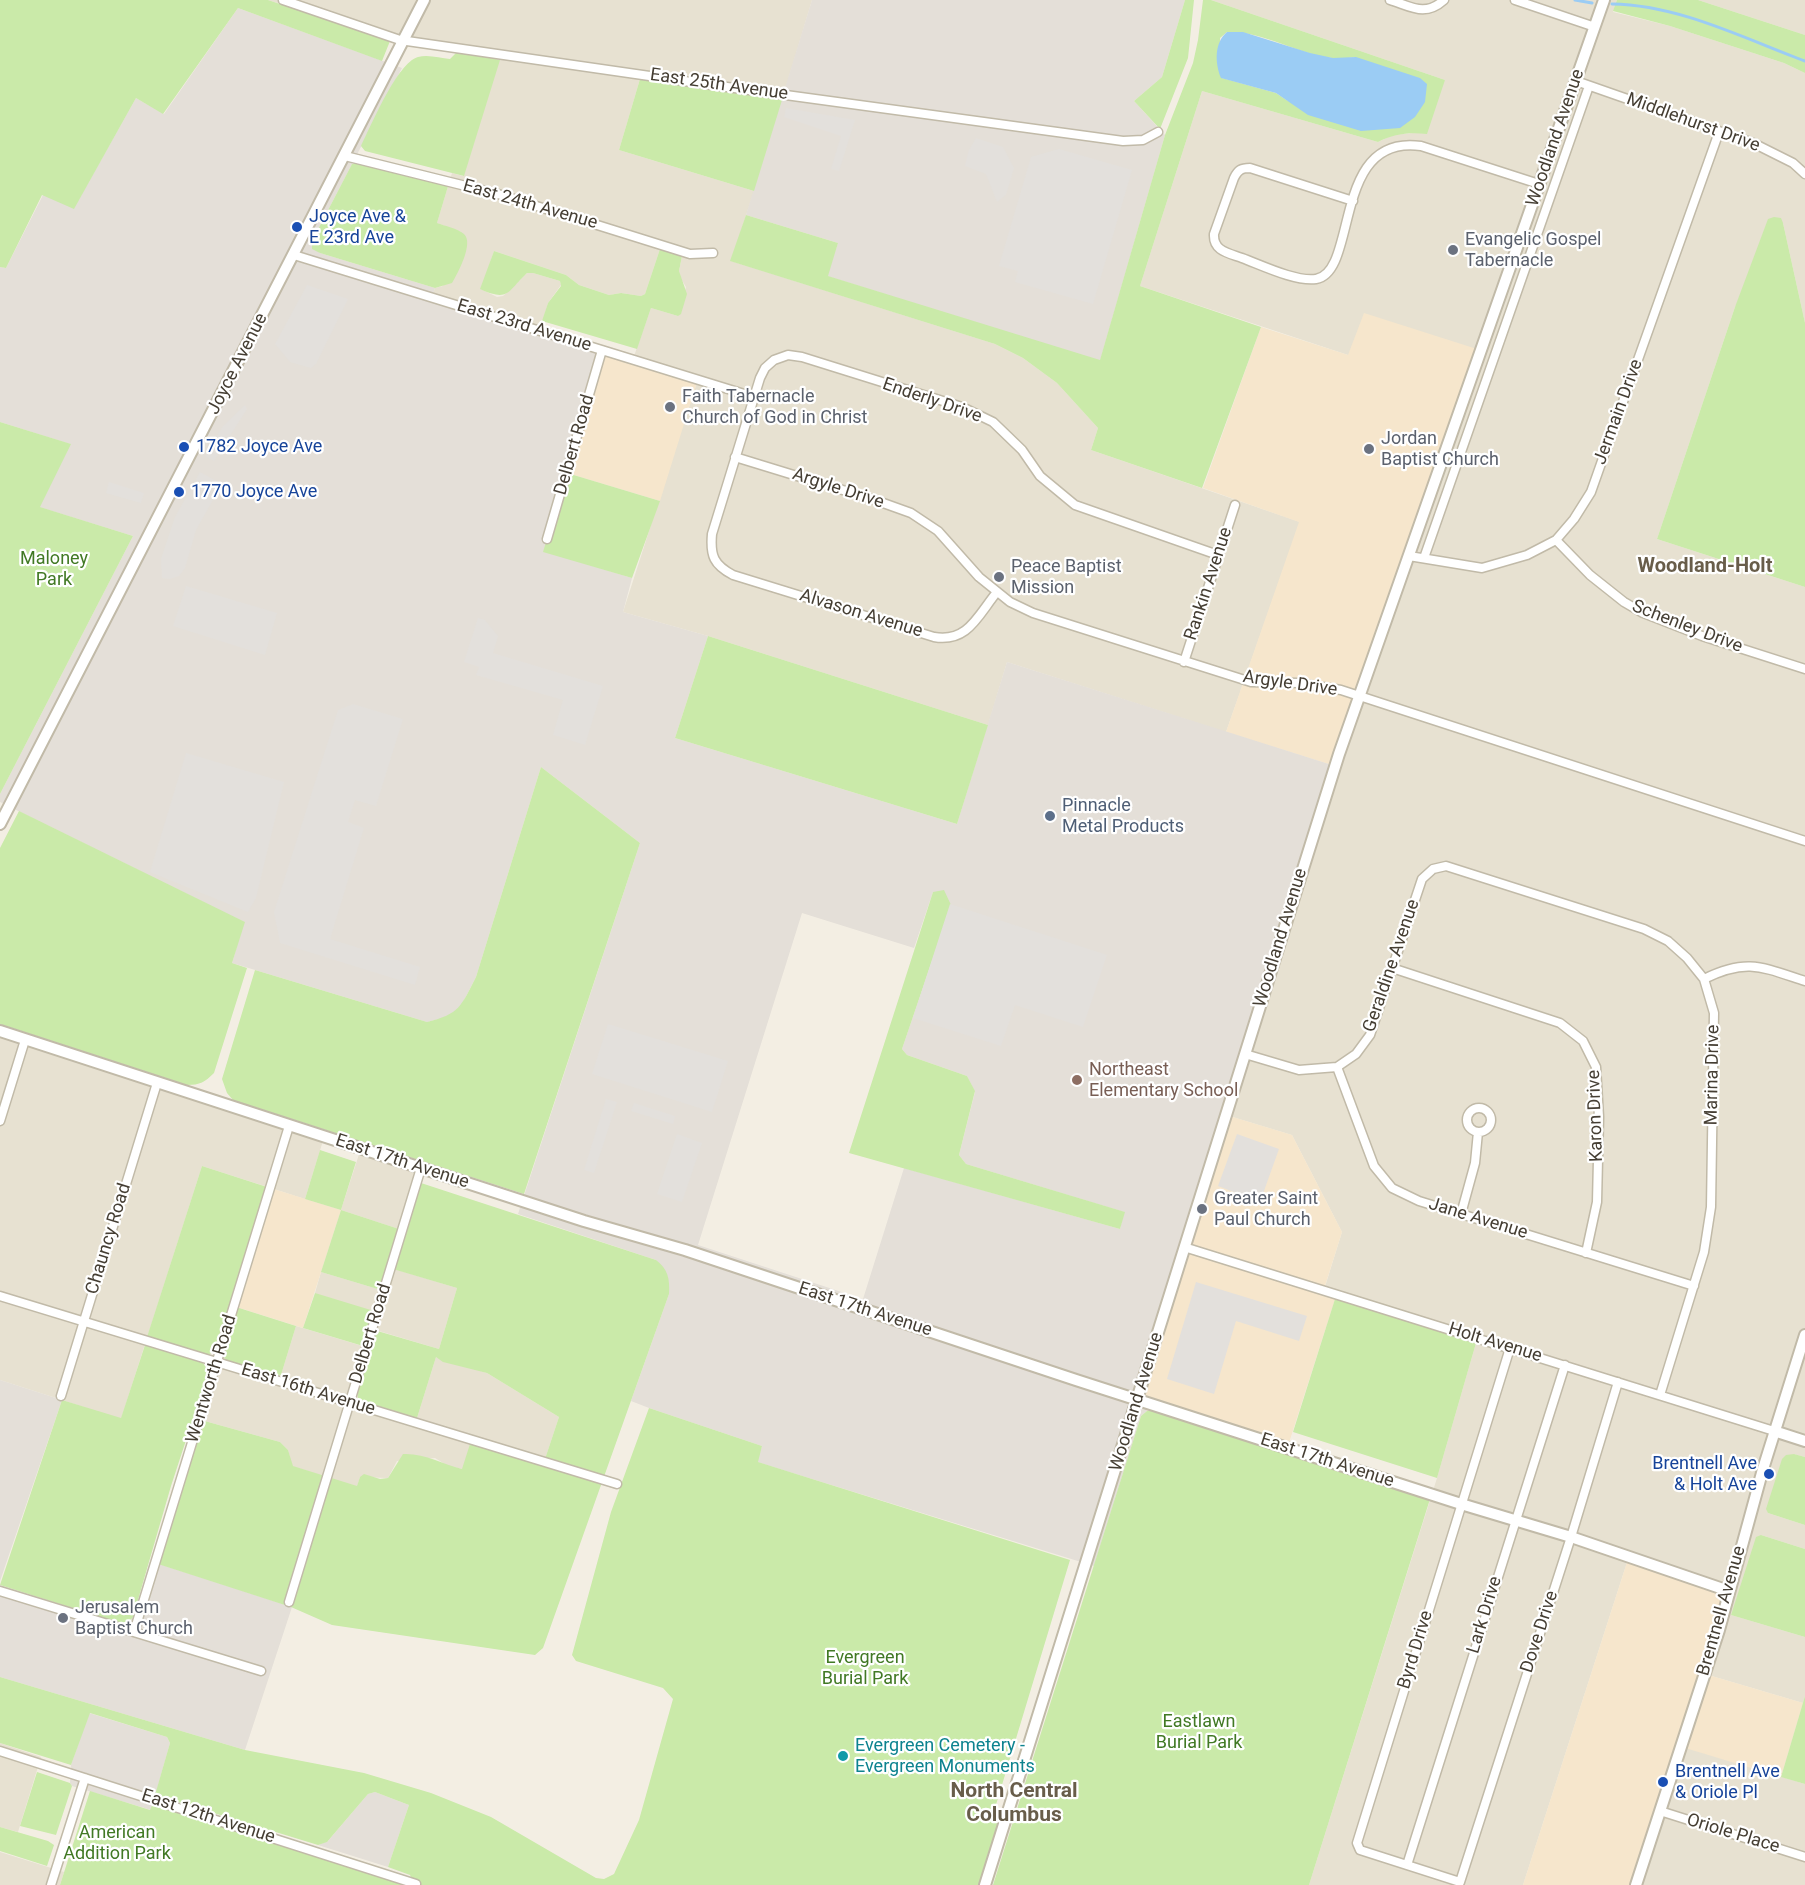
<!DOCTYPE html>
<html>
<head>
<meta charset="utf-8">
<style>
	body { margin:0 }
	canvas { display:block; background:#f3eee3 }
</style>
</head>
<body>
<canvas width="1805" height="1885"></canvas>
<script>
const ctx = document.querySelector('canvas').getContext('2d');
ctx.lineJoin = 'round';
function paint(path, color) {
  ctx.fillStyle = color;
  ctx.fill(path, 'evenodd');
}
function trace(path, color, width, dash) {
  ctx.strokeStyle = color;
  ctx.lineWidth = width;
  ctx.lineCap = dash ? 'butt' : 'round';
  ctx.setLineDash(dash || []);
  ctx.stroke(path);
}
function label(font, color, halo, rows, align = 'center') {
  ctx.font = font + ' Roboto,sans-serif';
  ctx.lineWidth = 4.5;
  ctx.setLineDash([]);
  ctx.textBaseline = 'middle';
  ctx.strokeStyle = halo;
  ctx.fillStyle = color;
  for (const [text, x, y, turn = 0] of rows) {
    ctx.save();
    ctx.translate(x, y);
    ctx.rotate((+turn || 0) * Math.PI / 180);
    ctx.textAlign = isNaN(turn) ? turn : align;
    if (halo) ctx.strokeText(text, 0, 0);
    ctx.fillText(text, 0, 0);
    ctx.restore();
  }
}
const residential = new Path2D(`
	M268 0H812L782 100 640 79 619 150 754 191 731 261 995 344 1023 358 1057 383 1098 428 1091 450 1300 522 1226 732 1007 662 988 725 708 636 623 612 698 379 633 359 651 308 678 316 686 287 680 277 679 271 682 256 660 249 645 294 641 296 621 293 609 295 579 285 566 275 494 251 481 289 497 297 503 296 527 273H533L560 281 561 285 548 303 540 330 432 297 435 288 443 286 461 232 437 223 452 173 463 176 499 60 390 41Z
	M1211 0H1617L1613 12 1670 26 1784 63 1805 73V323L1783 223 1735 307 1657 539 1805 587V1457L1794 1454 1768 1513 1805 1525V1549L1761 1535 1731 1615 1805 1637V1696L1803 1703 1705 1674 1630 1553 1523 1885H1309L1437 1478 1476 1343 1335 1299 1337 1293 1324 1290 1342 1232 1292 1135 1226 1115 1335 766 1348 355 1140 286 1202 91 1378 142 1393 135 1413 133 1445 80Z
	M1698 0H1805V35Z
	M0 1024 326 1131 305 1199 202 1166 121 1419 0 1380Z
	M363 1142 427 1163 405 1231 341 1210Z
	M388 1267 457 1288 439 1349 369 1328 315 1293 321 1272 381 1290Z
	M296 1326 369 1348 358 1398 362 1401 417 1418 436 1357 487 1373 559 1417 543 1465 462 1469 448 1466 435 1458 397 1461 388 1478 360 1477 357 1487 292 1466 288 1450 280 1442 194 1418 209 1370 223 1357 228 1361 276 1376 281 1375Z
	M0 1743 41 1757 18 1832 0 1827Z
	M1682 1746 1805 1784V1885H1637Z
	M0 1852 64 1872 60 1885H0Z`);
const commercial = new Path2D(`
	M1364 313 1480 350 1335 766 1226 732 1299 522 1203 488 1261 327 1348 355Z
	M604 350 698 379 660 501 567 473Z
	M1226 1115 1292 1135 1342 1232 1324 1289 1337 1293 1286 1452 1160 1411H1147L1138 1397Z
	M267 1187 341 1210 303 1328 230 1305Z
	M1630 1553 1728 1587 1705 1674 1803 1703 1781 1777 1682 1747 1637 1885H1523Z`);
const industrial = new Path2D(`
	M812 0H1185L1162 77 1134 101 1165 135 1100 361 827 276 838 243 746 215Z
	M238 8 402 68 312 241 320 253 435 288 432 297 604 350 544 551 632 578 623 612 708 636 675 738 957 824 1007 662 1335 766 1138 1397 1147 1411 1141 1416 1094 1566 757 1462 762 1446 649 1408 631 1401 669 1294 656 1260 518 1214 640 843 541 767 476 977 461 1006 448 1017 427 1022 232 963 244 922 0 802V794L133 536 39 507 70 444 0 422V267L6 268 43 195 74 208 136 98 164 114ZM933 892 951 905 902 1049 907 1055 967 1076 975 1092 959 1155 966 1164 1124 1212 1120 1229 904 1168 863 1299 698 1245 802 913 914 948Z
	M0 1380 62 1400 0 1581Z
	M150 1561 292 1607 245 1750 0 1677V1585L120 1623 129 1622 133 1617Z
	M89 1713 167 1737 170 1743 151 1810 72 1786 70 1783 71 1765Z
	M375 1792 409 1805 388 1867 318 1845 328 1841 368 1794Z`);
const green = new Path2D(`
	M0 0H268L390 41 382 61 238 8 163 114 136 98 74 209 42 195 6 268 0 267Z
	M1185 0H1194L1188 58 1160 129 1134 101 1162 77Z
	M1203 0H1211L1445 80 1427 134C1408 132 1394 134 1378 142L1202 91 1140 286 1261 327 1202 488 1091 450 1098 428 1057 383 1023 358 995 344 730 261 746 215 838 243 828 276 1100 360 1165 135 1193 63 1198 40ZM1227 32C1264 31 1296 54 1332 58 1340 59 1348 58 1356 57L1288 101 1276 93 1222 78 1220 38Z
	M1617 0H1698L1805 35V73L1784 63 1670 26 1613 11Z
	M457 52 500 60 464 176 365 151 361 146C371 126 397 63 418 57 428 54 440 58 450 59Z
	M640 79 782 100 754 191 619 150Z
	M363 161 449 183 437 223C445 226 457 228 464 234 474 243 458 273 452 283L435 288 320 253 312 249V241L352 164Z
	M1774 217 1781 218 1783 223 1805 323V587L1657 539 1735 307 1768 219Z
	M660 249 682 256 679 271 687 294 681 314 678 316 651 308 637 349 542 321 548 303 561 286 560 281 533 273H527C507 292 509 302 480 289L494 251 566 275 579 285 609 295 621 293 641 296 645 294Z
	M0 422 71 444 40 507 133 536 0 794Z
	M567 473 660 501 632 578 543 552Z
	M708 636 988 725 957 824 675 738Z
	M541 767 640 843 524 1194 233 1100 227 1093 222 1079 255 970 427 1022C460 1014 461 1006 476 977Z
	M19 811 245 922 232 963 247 968 214 1073C205 1082 200 1085 187 1085L0 1024V848Z
	M944 890 951 905 902 1049 907 1055 967 1076 975 1091 959 1155 966 1164 1125 1212 1120 1229 849 1153 933 892Z
	M320 1150 356 1162 341 1210 399 1229 381 1290 321 1272 341 1210 305 1199Z
	M202 1166 267 1187 216 1348 210 1354 205 1355 147 1337Z
	M421 1183 656 1260C668 1269 670 1279 669 1294L543 1648 535 1655 332 1625 291 1607 158 1564 201 1420 280 1442 288 1450 293 1466 357 1486 360 1477 364 1474 380 1479 388 1478 403 1454C425 1453 442 1464 462 1469L470 1444 591 1478 592 1472 545 1459 559 1417 487 1373 443 1362 436 1357 417 1418 362 1401 358 1398 357 1391 374 1330 439 1349 457 1288 393 1269Z
	M315 1293 374 1311 363 1346 303 1328Z
	M1335 1299 1476 1343 1437 1478 1293 1432Z
	M236 1307 296 1326 281 1375 276 1376 228 1361 223 1357 222 1351Z
	M145 1345 201 1361 209 1370 171 1486 133 1617 129 1622 120 1623 0 1585 62 1400 121 1418Z
	M649 1408 762 1446 758 1462 1070 1560 995 1808 1002 1811 979 1885H415L410 1875 388 1867 409 1805 375 1792 368 1794 327 1842 318 1845 155 1795 170 1743 167 1737 90 1713 71 1765 0 1743V1677L245 1750 364 1773 431 1793 491 1817 596 1878 604 1879 614 1874 639 1820 673 1699 663 1688 576 1661 572 1655 611 1512Z
	M1147 1411H1160L1430 1499 1309 1885H993L1141 1416Z
	M1794 1454 1805 1457V1525L1768 1513 1766 1509 1782 1459 1786 1455Z
	M1761 1535 1805 1549V1637L1731 1615 1756 1537Z
	M1805 1696V1784L1781 1777Z
	M37 1772 70 1783 72 1786 56 1835 20 1826Z
	M90 1791 150 1810 153 1803 400 1882 404 1885H60Z
	M0 1827 48 1841 54 1845 47 1866 0 1851Z`);
const parking = new Path2D(`
	M786 108 855 120 839 171 831 169 841 136 784 117Z
	M976 138 1003 147 1014 168 1006 195 997 202 986 174 965 166 969 150Z
	M1059 149 1132 170 1093 304 1015 282 1018 271 999 266 1031 157Z
	M307 285 348 299 316 364 311 368 290 362 275 344Z
	M245 405 247 409 214 461 205 456 223 426Z
	M200 472 222 484 196 530 185 568 179 576 170 579 162 578 161 559 175 517Z
	M109 482 144 493 141 503 106 493Z
	M186 586 277 613 265 655 173 626Z
	M478 618 485 620 498 636 493 653 603 686 585 745 553 735 563 700 476 675 479 667 464 662Z
	M353 704 403 719 376 806 355 800 348 822 364 828 330 939 420 967 415 985 280 943 274 912 338 710Z
	M186 753 284 782 256 898 248 912 150 872Z
	M950 904 1107 955 1083 1027 1015 1005 1001 1046 913 1018Z
	M608 1024 728 1061 712 1112 592 1074Z
	M606 1099 617 1102 594 1173 584 1170Z
	M634 1103 675 1116 673 1124 631 1111Z
	M677 1134 702 1143 682 1202 657 1194Z
	M1237 1134 1279 1149 1260 1202 1218 1186Z
	M1196 1282 1307 1316 1299 1341 1236 1321 1214 1394 1167 1379Z`);
const water = new Path2D(`
	M1227 32H1243L1310 53 1333 58 1356 57 1420 78 1427 84 1425 102 1415 117 1400 128 1361 131 1308 115 1276 93 1221 78C1215 63 1214 43 1227 32Z`);
const stream = new Path2D(`
	M1575 0 1592 3
	M1612 4C1679 5 1743 38 1805 61`);
const minor = new Path2D(`
	M283 0 400 40 705 84 1123 141 1143 140 1158 132
	M1390 0C1412 7 1425 17 1444 0
	M1515 0 1595 27
	M1576 81 1753 143 1793 163 1805 174
	M345 156 498 194 690 254 713 253
	M1353 201 1250 168C1241 168 1238 170 1234 178L1214 234C1213 251 1228 253 1242 258 1261 265 1296 282 1316 279 1359 272 1331 133 1421 146L1539 184
	M294 255 754 397
	M735 457 872 499 911 513 938 531 979 577 1010 602 1033 613 1251 682 1298 683 1341 690 1805 841
	M547 539 602 350
	M1556 540 1590 575 1624 602 1643 613 1702 636 1805 669
	M1409 556 1482 568 1527 555 1556 540 1574 519 1591 492 1603 458 1719 132
	M1424 558 1589 86
	M997 592C978 615 968 643 934 637L733 575C714 565 710 556 712 534L760 378 765 368 774 360 788 355 802 357 962 407 993 422 1022 450 1040 476 1075 505 1218 555
	M1184 662 1235 505
	M1392 968 1560 1023 1583 1041 1596 1067 1599 1117 1597 1202 1586 1253
	M1704 979C1747 958 1762 967 1805 981
	M1245 1054 1299 1070 1337 1067 1356 1054 1370 1035 1422 879 1433 869 1446 866 1644 929 1668 941 1687 958 1704 979 1714 1013 1711 1207 1704 1252 1660 1395
	M1337 1067 1374 1166 1392 1188 1419 1201 1694 1286
	M1467 1120a12 12 0 1 1 24 0a12 12 0 1 1-24 0Z
	M0 1121 25 1040
	M1461 1214 1475 1163 1478 1132
	M1184 1247 1774 1431
	M0 1296 617 1484
	M1510 1348 1357 1843 1360 1850 1460 1882 1571 1537 1618 1382
	M61 1396 157 1083
	M0 1591 261 1671
	M289 1602 421 1168
	M134 1632 289 1126
	M0 1751 416 1884
	M1660 1811 1805 1857
	M1407 1865 1565 1365
	M51 1885 85 1778`);
const tertiary = new Path2D(`
	M0 824 424 0
	M0 1031 584 1221 685 1250 1076 1380 1461 1504 1571 1537 1729 1591
	M1774 1431 1805 1441
	M985 1885 1339 754 1604 0
	M1636 1885 1719 1630 1763 1469 1805 1335`);
const markers = [
	[297,227,6,"#1a4fb4"],
	[1453,250,6,"#6b7280"],
	[670,407,6,"#6b7280"],
	[184,447,6,"#1a4fb4"],
	[1369,449,6,"#6b7280"],
	[179,492,6,"#1a4fb4"],
	[999,577,6,"#6b7280"],
	[1050,816,6,"#5c6f8a"],
	[1077,1080,6,"#8d6e63"],
	[1202,1209,6,"#6b7280"],
	[1769,1474,6,"#1a4fb4"],
	[63,1618,6,"#6b7280"],
	[843,1756,6,"#0f9aa8"],
	[1663,1782,6,"#1a4fb4"]
];
const streetNames = [
	["East 25th Avenue",719,85,8],
	["Middlehurst Drive",1693,123,20],
	["Woodland Avenue",1556,138,-71],
	["East 24th Avenue",530,205,16],
	["East 23rd Avenue",524,326,17],
	["Joyce Avenue",238,364,-63],
	["Enderly Drive",932,401,19],
	["Jermain Drive",1619,412,-70],
	["Delbert Road",575,445,-74],
	["Argyle Drive",838,489,18],
	["Rankin Avenue",1209,584,-72],
	["Alvason Avenue",861,614,17],
	["Schenley Drive",1687,627,21],
	["Argyle Drive",1290,684,8],
	["Woodland Avenue",1281,938,-73],
	["Geraldine Avenue",1392,966,-71],
	["Marina Drive",1713,1075,-89],
	["Karon Drive",1596,1116,-92],
	["East 17th Avenue",402,1162,18],
	["Jane Avenue",1478,1219,17],
	["Chauncy Road",109,1239,-73],
	["East 17th Avenue",865,1310,18],
	["Delbert Road",371,1334,-73],
	["Holt Avenue",1495,1343,17],
	["Wentworth Road",212,1379,-73],
	["East 16th Avenue",308,1390,17],
	["Woodland Avenue",1137,1402,-73],
	["East 17th Avenue",1327,1461,18],
	["Brentnell Avenue",1722,1611,-74],
	["Lark Drive",1485,1615,-73],
	["Dove Drive",1540,1632,-72],
	["Byrd Drive",1416,1650,-73],
	["East 12th Avenue",208,1817,18],
	["Oriole Place",1733,1834,17]
];
const transitNames = [
	["Joyce Ave &",309,217],
	["E 23rd Ave",309,238],
	["1782 Joyce Ave",196,447],
	["1770 Joyce Ave",191,492],
	["Brentnell Ave",1757,1464,"right"],
	["& Holt Ave",1757,1485,"right"],
	["Brentnell Ave",1675,1772],
	["& Oriole Pl",1675,1793]
];
const worshipNames = [
	["Evangelic Gospel",1465,240],
	["Tabernacle",1465,261],
	["Faith Tabernacle",682,397],
	["Church of God in Christ",682,418],
	["Jordan",1381,439],
	["Baptist Church",1381,460],
	["Peace Baptist",1011,567],
	["Mission",1011,588],
	["Greater Saint",1214,1199],
	["Paul Church",1214,1220],
	["Jerusalem",75,1608],
	["Baptist Church",75,1629]
];
const parkNames = [
	["Maloney",54,559],
	["Park",54,580],
	["Evergreen",865,1658],
	["Burial Park",865,1679],
	["Eastlawn",1199,1722],
	["Burial Park",1199,1743],
	["American",117,1833],
	["Addition Park",117,1854]
];
const serviceNames = [
	["Pinnacle",1062,806],
	["Metal Products",1062,827]
];
const educationNames = [
	["Northeast",1089,1070],
	["Elementary School",1089,1091]
];
const cultureNames = [
	["Evergreen Cemetery -",855,1746],
	["Evergreen Monuments",855,1767]
];
const neighbourhoodNames = [
	["Woodland-Holt",1705,567]
];
const quarterNames = [
	["North Central",1014,1792],
	["Columbus",1014,1816]
];
paint(residential, '#e7e1d1');
paint(commercial, '#f6e6cc');
paint(industrial, '#e4dfd8');
paint(green, '#caeaa9');
paint(parking, '#e3e0dc');
paint(water, '#9bccf4');
trace(stream, '#9bccf4', 3);
trace(minor, '#c1baa8', 11);
trace(tertiary, '#c1baa8', 14);
trace(minor, '#fff', 8);
trace(tertiary, '#fff', 10);
for (const [x, y, r, color] of markers) {
  const dot = new Path2D();
  dot.arc(x, y, r, 0, 2 * Math.PI);
  ctx.fillStyle = color;
  ctx.fill(dot);
  trace(dot, '#fff', 2);
}
label('18px', '#453e33', '#fff', streetNames);
label('18px', '#164399', '#fff', transitNames, 'left');
label('18px', '#5b616d', '#fff', worshipNames, 'left');
label('18px', '#417924', '#fff', parkNames);
label('18px', '#4e5e75', '#fff', serviceNames, 'left');
label('18px', '#785e54', '#fff', educationNames, 'left');
label('18px', '#0d838f', '#fff', cultureNames, 'left');
label('bold 20px', '#685d4a', '#fff', neighbourhoodNames);
label('bold 21px', '#685d4a', '#fff', quarterNames);
</script>
</body>
</html>
